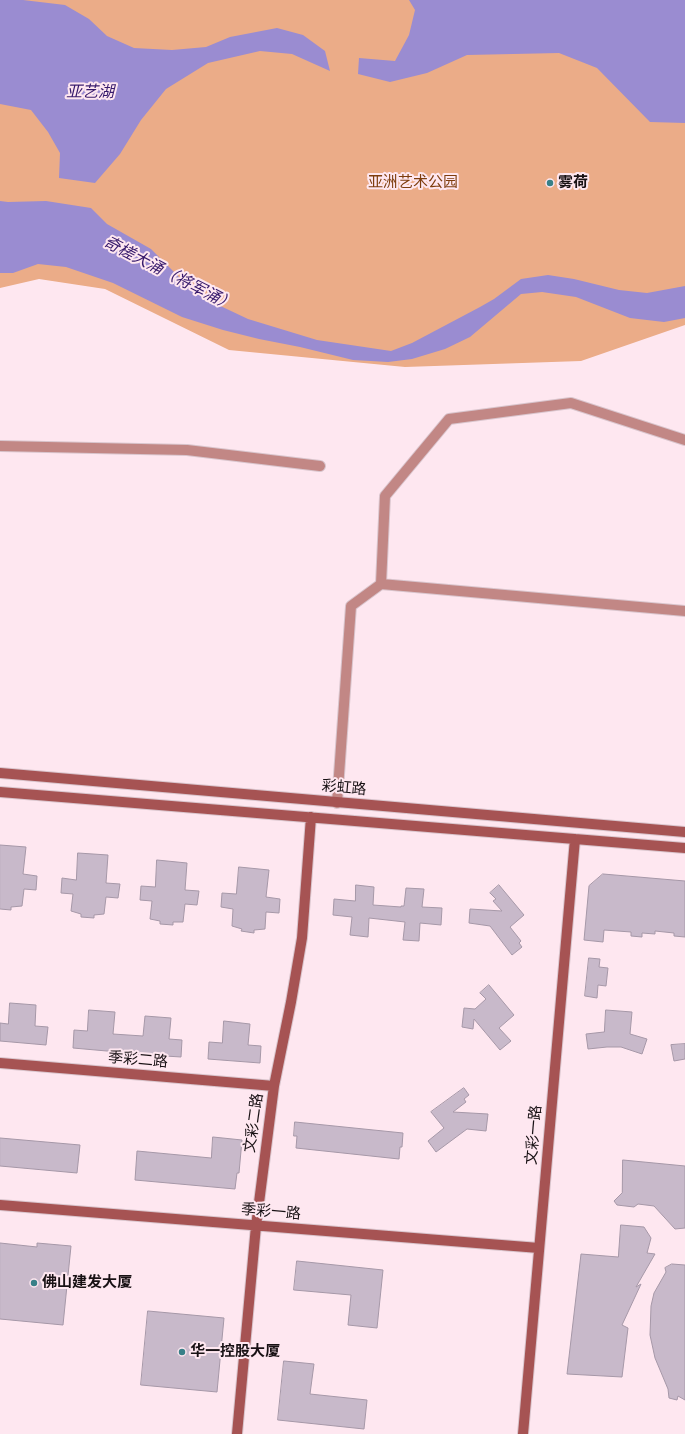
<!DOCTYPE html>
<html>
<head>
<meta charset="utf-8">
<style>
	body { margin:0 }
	canvas { display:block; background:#fee7f0 }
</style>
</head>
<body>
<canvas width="685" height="1434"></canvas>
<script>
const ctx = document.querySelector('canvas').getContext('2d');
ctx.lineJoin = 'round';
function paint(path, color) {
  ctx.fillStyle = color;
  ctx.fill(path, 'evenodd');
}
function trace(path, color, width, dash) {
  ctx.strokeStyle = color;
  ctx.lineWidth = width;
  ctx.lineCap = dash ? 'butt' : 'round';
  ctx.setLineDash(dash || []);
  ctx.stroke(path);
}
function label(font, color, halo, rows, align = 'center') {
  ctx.font = font + ' Karla,"Noto Sans SC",sans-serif';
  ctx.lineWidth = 4;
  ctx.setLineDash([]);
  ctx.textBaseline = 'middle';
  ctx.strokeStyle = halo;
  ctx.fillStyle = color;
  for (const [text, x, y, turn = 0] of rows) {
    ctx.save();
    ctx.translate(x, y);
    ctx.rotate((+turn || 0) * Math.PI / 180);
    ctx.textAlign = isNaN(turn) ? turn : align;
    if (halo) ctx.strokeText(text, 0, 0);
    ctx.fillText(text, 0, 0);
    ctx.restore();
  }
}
const green = new Path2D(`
	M0 0H685V325L581 361 405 367 229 350 105 289 39 279 0 288Z`);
const water = new Path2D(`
	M0 0H23L65 5 89 19 107 36 134 48 172 50 206 47 230 37 277 28 303 35 325 51 330 71 292 54 260 51 208 63 166 89 141 120 120 154 95 183 59 178 60 153 48 132 31 110 0 104Z
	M409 0H685V123L650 122 597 68 559 53 467 55 427 73 390 82 358 74 359 58 395 61 409 35 415 10Z
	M0 201 8 202 46 201 91 208 107 224 151 249 183 281 212 302 248 319 317 340 391 351 412 343 480 307 494 299 521 279 548 275 574 279 619 290 647 293 685 286V318L664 322 630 318 576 297 542 292 521 294 470 337 445 349 412 359 388 362 353 360 300 347 259 339 223 330 182 317 113 283 66 267 38 264 13 273H0Z`);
const building = new Path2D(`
	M0 845 26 847 23 874 37 876 36 890 24 889 22 906 11 907V910L0 909Z
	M78 853 108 855 106 883 120 884 118 898 106 897 104 914 94 915V918L81 917V914L71 911 73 894 61 893 62 878 76 880Z
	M157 860 187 863 185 890 199 891 197 905 185 904 183 922H173V925L160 924V921L150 919 152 901 140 900 141 886 155 887Z
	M239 867 269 870 266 897 280 899 279 913 266 912 265 929 254 930V933L241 931 242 929 232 926 233 909 221 907 222 893 236 894Z
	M603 874 685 881V937L674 936V933L655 931V934L642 933V937L631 936V932L604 930 603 942 584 940 589 886Z
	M356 885 374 887 373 905 401 907V906H404L406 888 424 889 422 907 442 908 441 925 420 923 419 941 403 940 405 922 369 918 368 937 350 935 352 917 333 915 334 899 355 901Z
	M499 885 524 915 510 927 521 941 519 943 522 947 512 955 490 926 469 923 470 909 502 911 493 901 496 899 490 893Z
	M589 958 600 959 599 967 608 968 606 986 598 985 597 998 585 996Z
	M489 985 514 1015 499 1028 511 1041 500 1050 474 1019 473 1029 462 1027 464 1008 475 1009 486 999 480 993Z
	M10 1003 36 1005 35 1026 48 1027 46 1045 0 1041V1023L8 1024Z
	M89 1010 115 1012 113 1034 143 1036 145 1016 171 1018 169 1039 182 1040 181 1057 118 1053V1052L73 1048 74 1030 87 1031Z
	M606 1010 632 1012 630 1034 647 1039 642 1054 621 1047H607L588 1049 586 1034 604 1032Z
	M224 1021 250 1024 248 1045 261 1046 260 1063 208 1059 209 1042 222 1043Z
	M685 1044V1059L674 1061 671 1045Z
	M464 1088 469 1095 464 1099 466 1102 453 1112 488 1114 486 1131 467 1129 436 1152 428 1141 444 1128 431 1112Z
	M295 1122 403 1133 402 1147H400L399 1159 296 1148 297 1136H294Z
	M213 1137 242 1140 239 1173H237L235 1189 135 1180 137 1151 211 1158Z
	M0 1138 80 1145 77 1173 0 1166Z
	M623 1160 685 1166V1228L675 1229 654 1206 638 1204 634 1207 617 1205 614 1201 622 1193Z
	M621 1225 644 1227 651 1238 647 1253 655 1254 636 1287 641 1284 622 1325 628 1328 622 1377 567 1374 581 1254 618 1257Z
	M0 1243 37 1247V1243L71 1246 63 1325 0 1319Z
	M297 1261 383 1270 377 1328 348 1325 351 1295 294 1290Z
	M672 1264 685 1265V1400L678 1396 677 1400 669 1398 668 1389 655 1358 650 1335 651 1306 654 1293 666 1272 665 1268Z
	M148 1311 224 1318 217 1392 141 1385Z
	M284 1361 314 1364 310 1394 367 1400 364 1429 278 1420Z`);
const street = new Path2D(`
	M0 446 187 450 320 466
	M381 584 685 611
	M337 803 351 606 381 584 385 496 449 419 571 403 685 440`);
const secondary = new Path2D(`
	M0 773 685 832
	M0 792 685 848
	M0 1063 274 1086
	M0 1205 539 1248
	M237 1434 256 1226 274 1086 291 1002 302 938 311 817
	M523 1434 575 839`);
const markers = [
	[550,183,4,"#388088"],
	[34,1283,4,"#388088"],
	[182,1352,4,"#388088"]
];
const parkNames = [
	["亚洲艺术公园",413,183]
];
const poiNames = [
	["雾荷",558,183],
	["佛山建发大厦",42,1283],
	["华一控股大厦",190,1352]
];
const streetNames = [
	["彩虹路",344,788,5],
	["季彩二路",138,1060,5],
	["文彩二路",254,1123,-82],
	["文彩一路",534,1135,-85],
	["季彩一路",271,1212,5]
];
const waterNames = [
	["亚艺湖",90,92],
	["奇槎大涌（将军涌）",169,274,27]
];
paint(green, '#ebac88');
paint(water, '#9a8cd1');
paint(building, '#c8b9ca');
trace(building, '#a698a8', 1);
trace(street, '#d9c5cd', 12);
trace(secondary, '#d9c5cd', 12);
trace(street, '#c28785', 10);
trace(secondary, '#a65353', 10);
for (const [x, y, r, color] of markers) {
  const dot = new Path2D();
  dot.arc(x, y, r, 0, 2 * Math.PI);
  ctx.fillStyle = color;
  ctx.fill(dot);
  trace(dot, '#fee7f0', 1.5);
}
label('15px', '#7e3d0e', '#fee7f0', parkNames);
label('bold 15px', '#181114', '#fee7f0', poiNames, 'left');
label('15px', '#181114', '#fee7f0', streetNames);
label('italic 16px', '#36196b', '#fee7f0', waterNames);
</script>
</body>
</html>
